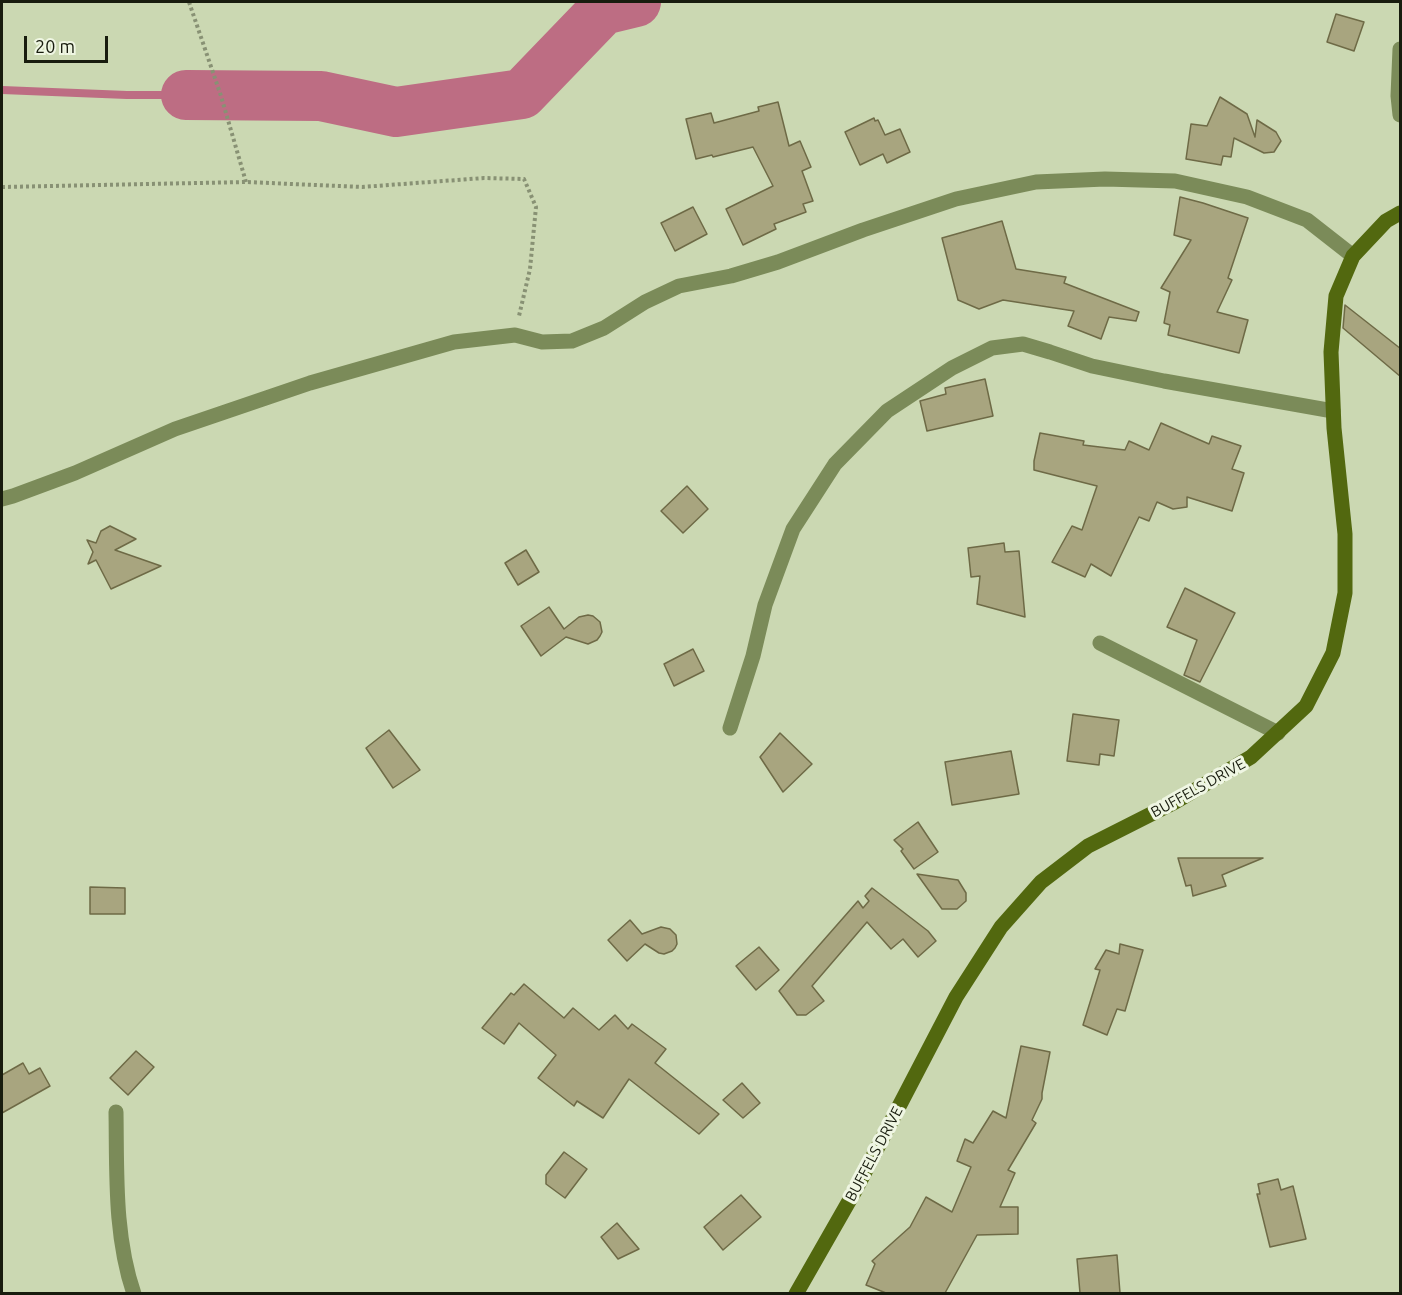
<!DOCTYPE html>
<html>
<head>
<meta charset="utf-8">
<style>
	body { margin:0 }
	#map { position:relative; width:1402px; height:1295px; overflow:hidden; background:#cbd8b2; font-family:Ubuntu,sans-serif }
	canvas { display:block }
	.frame { position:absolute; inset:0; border:3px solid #181c0e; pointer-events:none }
	.scale { position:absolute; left:24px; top:36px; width:84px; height:27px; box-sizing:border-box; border:3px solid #181c0e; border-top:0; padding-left:8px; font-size:18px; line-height:21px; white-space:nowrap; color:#181c0e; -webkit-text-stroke:4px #eff6e3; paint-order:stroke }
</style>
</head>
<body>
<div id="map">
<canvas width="1402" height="1295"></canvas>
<div class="frame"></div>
<div class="scale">20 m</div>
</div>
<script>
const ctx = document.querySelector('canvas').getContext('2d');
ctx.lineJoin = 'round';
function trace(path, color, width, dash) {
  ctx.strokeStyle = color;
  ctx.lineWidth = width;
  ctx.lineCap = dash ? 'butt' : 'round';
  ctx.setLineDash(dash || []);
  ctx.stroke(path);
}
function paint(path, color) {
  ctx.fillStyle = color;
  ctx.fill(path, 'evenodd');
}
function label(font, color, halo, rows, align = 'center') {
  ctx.font = font + ' Ubuntu,sans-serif';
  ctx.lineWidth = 6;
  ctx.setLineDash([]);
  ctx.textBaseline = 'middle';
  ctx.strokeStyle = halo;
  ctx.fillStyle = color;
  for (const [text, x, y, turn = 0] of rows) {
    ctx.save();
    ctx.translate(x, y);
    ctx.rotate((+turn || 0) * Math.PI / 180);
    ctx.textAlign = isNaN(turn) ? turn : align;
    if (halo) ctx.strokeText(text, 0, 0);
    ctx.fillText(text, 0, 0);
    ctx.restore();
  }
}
const stream = new Path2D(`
	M2 90 127 95H186`);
const river = new Path2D(`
	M186 95 321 96 396 112 522 94 603 10 636 2`);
const building = new Path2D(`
	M1336 14 1364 22 1354 51 1327 42Z
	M1220 97 1247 114 1255 137 1257 120 1276 132 1281 141 1274 152 1264 153 1234 138 1231 157 1223 156 1221 165 1186 159 1191 124 1207 126Z
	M778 102 789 146 800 141 811 167 802 171 813 201 803 204 806 212 774 224 776 229 743 245 726 209 773 186 753 147 713 157 712 155 696 159 686 119 711 113 714 123 759 111 758 107Z
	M874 118 875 121 878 120 885 135 900 129 910 152 887 163 883 154 860 165 845 132Z
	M1180 197 1203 203 1248 218 1228 278 1232 280 1217 312 1248 320 1239 353 1168 335 1170 325 1164 323 1170 292 1161 288 1191 240 1174 235Z
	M693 207 707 234 675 251 661 223Z
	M1002 221 1016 269 1066 277 1064 283 1139 312 1136 321 1109 317 1101 339 1068 326 1074 311 1003 300 979 309 958 300 942 238Z
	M1345 305 1401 349V377L1343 328Z
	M985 379 993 416 927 431 920 401 946 394 945 388Z
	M1161 423 1209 444 1212 436 1241 446 1232 469 1244 473 1232 511 1187 497V507L1173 509 1157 502 1149 521 1139 517 1111 576 1091 564 1085 577 1052 562 1072 526 1082 530 1097 486 1034 470V461L1040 433 1084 441 1083 445 1125 450 1129 441 1149 450Z
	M687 486 708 509 683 533 661 511Z
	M110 526 136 539 115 550 161 566 111 589 96 560 88 564 93 552 87 540 96 543 101 531Z
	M1004 543 1005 552 1019 551 1025 617 977 604 980 576 971 577 968 548Z
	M526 550 539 572 518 585 505 563Z
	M1185 588 1235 613 1200 682 1184 675 1197 640 1167 627Z
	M549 607 564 629 579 617 588 615 593 616 600 622 602 632 600 636 597 640 588 644 566 637 541 656 521 626Z
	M693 649 704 671 674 686 664 664Z
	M1073 714 1119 720 1114 756 1100 754 1099 765 1067 761Z
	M389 730 420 770 393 788 366 748Z
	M780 733 812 764 783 792 760 757Z
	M1011 751 1019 794 952 805 945 762Z
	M918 822 938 852 914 869 901 851 903 849 894 840Z
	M1178 858H1263L1222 875 1226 886 1193 896 1191 885 1186 886Z
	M917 874 958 880 966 893V901L957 909H942Z
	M90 887 125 888V914H90Z
	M872 888 928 931 936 941 918 957 903 939 891 949 867 922 812 986 824 1001 806 1015H797L779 991 858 901 863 908 869 901 865 896Z
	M630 920 642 934 661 927 670 929 676 935 677 944 675 948 672 951 664 954 659 953 645 944 627 961 608 940Z
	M1120 944 1143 950 1125 1011 1117 1009 1107 1035 1083 1025 1100 970 1095 969 1106 950 1119 954Z
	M759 947 779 970 756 990 736 966Z
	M524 984 564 1018 573 1008 599 1030 615 1015 628 1029 632 1024 666 1049 655 1063 719 1114 699 1134 629 1079 603 1118 577 1101 574 1106 538 1078 556 1055 519 1023 504 1044 482 1028 511 993 514 995Z
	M1021 1046 1050 1052 1042 1093V1099L1032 1120 1036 1123 1008 1170 1015 1173 1000 1207H1018V1234L977 1235 945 1293H886L866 1285 875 1264 872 1261 910 1227 926 1197 952 1212 971 1167 957 1161 965 1139 973 1143 993 1111 1006 1118Z
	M136 1051 154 1067 128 1095 110 1078Z
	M23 1063 29 1074 40 1068 50 1086 2 1113V1075Z
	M742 1083 760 1103 743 1118 723 1100Z
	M564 1152 587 1169 565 1198 546 1184V1175Z
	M1278 1179 1281 1190 1293 1186 1306 1239 1270 1247 1257 1194H1260L1258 1184Z
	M741 1195 761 1217 723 1250 704 1227Z
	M617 1223 639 1249 618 1259 601 1237Z
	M1117 1255 1120 1293H1080L1077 1259Z`);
const path = new Path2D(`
	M189 2 221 96 246 182
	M2 187 246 182 362 187 484 178 524 179 536 207 530 269 519 316`);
const street = new Path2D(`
	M1400 49 1398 96 1400 115
	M2 499 13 496 75 473 175 429 310 383 454 342 515 335 542 342 572 341 604 328 645 302 679 286 731 276 778 262 863 230 956 199 1036 182 1105 179 1175 181 1247 197 1307 220 1353 256
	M1100 643 1278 733
	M730 728 753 656 765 605 793 529 835 464 887 411 952 368 992 348 1023 344 1050 352 1092 366 1164 381 1333 411
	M116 1112C117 1173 114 1235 134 1294`);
const secondary = new Path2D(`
	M796 1294 856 1189 956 997 1001 927 1041 882 1088 846 1175 802 1251 757 1306 706 1333 653 1345 593V534L1334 428 1331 352 1336 296 1353 256 1386 221 1400 213`);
const streetNames = [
	["BUFFELS DRIVE",1198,788,-29],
	["BUFFELS DRIVE",874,1154,-62]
];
trace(stream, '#bd6d83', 8);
trace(river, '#bd6d83', 50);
paint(building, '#a8a57f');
trace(building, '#6e6a46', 1.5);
trace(path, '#889174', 4, [3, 3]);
trace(street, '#7b8b59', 15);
trace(secondary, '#52680f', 15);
label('15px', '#181c0e', '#eff6e3', streetNames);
</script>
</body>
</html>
